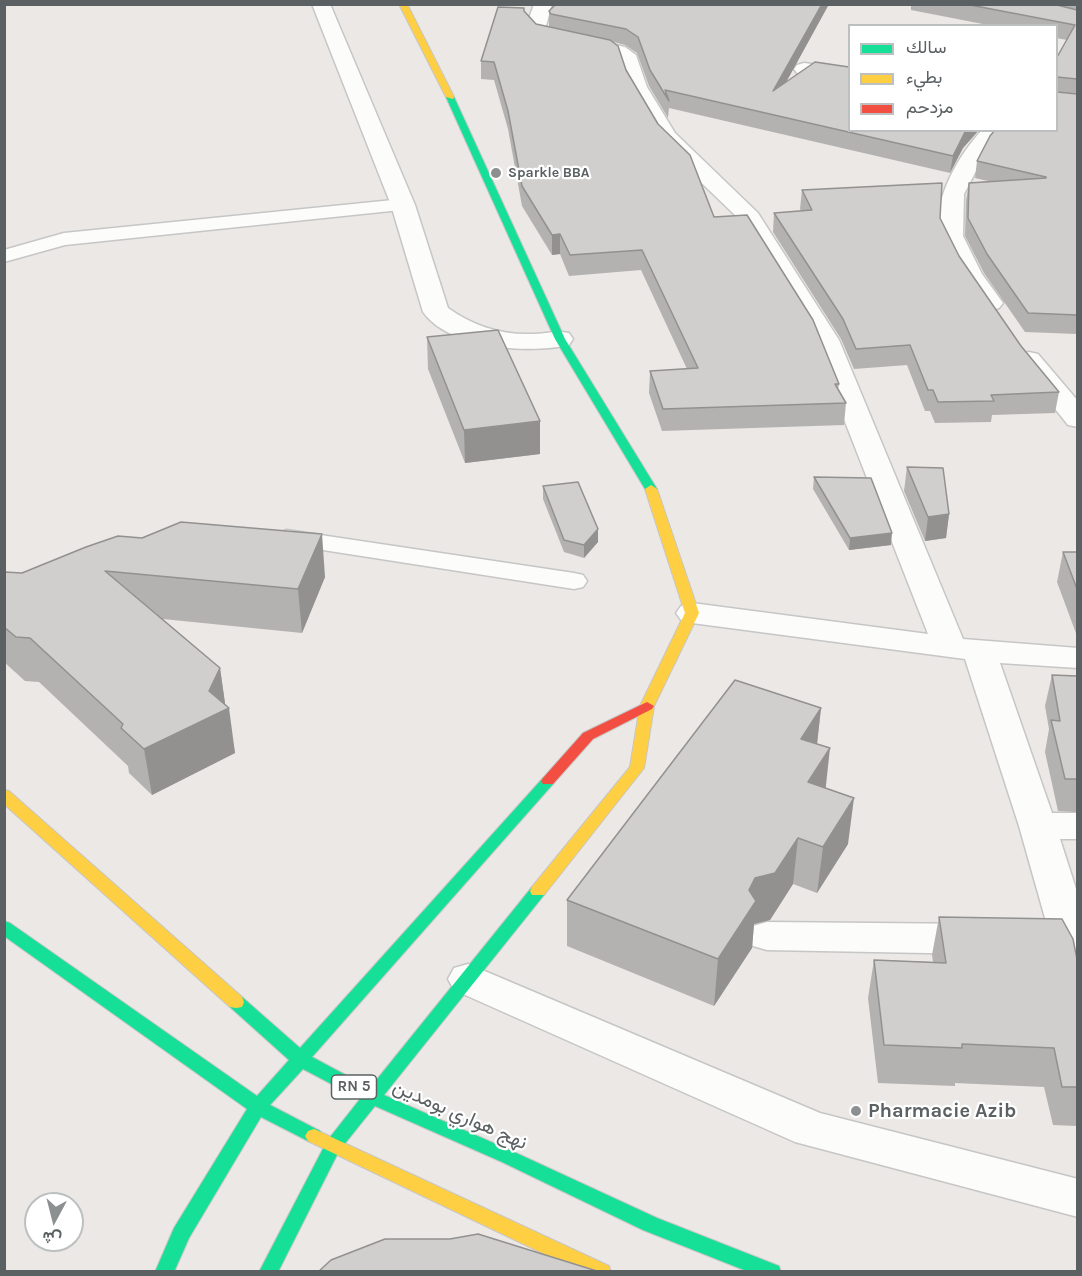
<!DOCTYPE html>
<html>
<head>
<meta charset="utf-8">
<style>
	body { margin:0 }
	#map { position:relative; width:1082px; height:1276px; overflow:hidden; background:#ebe8e5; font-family:Karla,Vazirmatn,sans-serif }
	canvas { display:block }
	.frame { position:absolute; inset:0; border:6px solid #5b6163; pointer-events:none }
	.legend { position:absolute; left:848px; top:24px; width:210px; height:108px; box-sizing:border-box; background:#fff; border:2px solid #bdc0c1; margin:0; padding:8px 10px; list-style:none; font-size:18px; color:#5b6163 }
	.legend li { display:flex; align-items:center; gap:12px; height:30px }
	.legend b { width:30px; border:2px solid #bdc0c1 }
	.north { position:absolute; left:24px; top:1192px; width:60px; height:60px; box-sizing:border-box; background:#fff; border:2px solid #bdc0c1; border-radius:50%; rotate:187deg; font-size:16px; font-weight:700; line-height:24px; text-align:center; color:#5b6163 }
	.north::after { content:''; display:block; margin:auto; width:21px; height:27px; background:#8d9090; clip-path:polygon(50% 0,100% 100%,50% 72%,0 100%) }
</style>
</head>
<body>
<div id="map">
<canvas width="1082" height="1276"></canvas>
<div class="frame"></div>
<ul class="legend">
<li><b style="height:8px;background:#16e098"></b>سالك</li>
<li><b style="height:8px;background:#ffcf43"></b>بطيء</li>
<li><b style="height:8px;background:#f24e42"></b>مزدحم</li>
</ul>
<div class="north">ش</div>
</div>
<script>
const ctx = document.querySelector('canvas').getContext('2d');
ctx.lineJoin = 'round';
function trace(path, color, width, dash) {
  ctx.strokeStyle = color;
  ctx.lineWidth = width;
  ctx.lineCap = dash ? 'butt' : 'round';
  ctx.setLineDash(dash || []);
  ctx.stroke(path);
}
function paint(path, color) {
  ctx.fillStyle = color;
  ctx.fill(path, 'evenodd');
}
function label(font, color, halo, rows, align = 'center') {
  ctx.font = font + ' Karla,Vazirmatn,sans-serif';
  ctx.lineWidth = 4.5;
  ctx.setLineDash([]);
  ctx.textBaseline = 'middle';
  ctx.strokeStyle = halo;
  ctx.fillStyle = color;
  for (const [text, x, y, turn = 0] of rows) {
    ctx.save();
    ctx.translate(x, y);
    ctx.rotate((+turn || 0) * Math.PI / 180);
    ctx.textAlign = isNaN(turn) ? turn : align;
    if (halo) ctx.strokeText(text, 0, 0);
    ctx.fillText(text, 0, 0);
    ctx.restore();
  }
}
const lane = new Path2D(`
	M403 199 410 201 412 205 410 209 65 245 4 262V250L64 233Z
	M287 530 574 573 583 575 587 581 583 587 574 589 278 543 274 538 278 533Z`);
const street = new Path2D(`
	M312 4H330L415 205 448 308C473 326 501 335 532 334 545 334 557 330 569 333L573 339 569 345C530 354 449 349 423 312L391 205Z
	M534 4H552L546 26 550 31 625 47 636 55 647 87 675 133 758 213 839 340 963 639 1078 648V668L1000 663 1052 813H1078V839H1060L1078 895V979L1064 975 1058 964 1019 826 965 659 692 623 681 620 676 613 681 606 692 603 928 634 813 340 737 217 659 142 627 87 620 62 611 55 537 39 526 27Z
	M804 63 850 69V81L797 73 794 69 797 65Z
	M982 130H1004L986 152 964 194 963 236 982 274 1003 303 999 308 990 311 981 308C970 292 942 254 939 235 933 199 958 156 982 130Z
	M1029 352 1038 354 1078 401V427L1068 425 1016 360 1020 354Z
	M767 922 980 924 994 929 1000 939 994 949 980 954 767 950 753 946 747 936 753 926Z
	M468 964 820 1113 1078 1179V1217L795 1142 454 990 448 979 454 968Z`);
const fast = new Path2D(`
	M447 95 454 97 565 339 657 489 655 492H647L645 489 555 339 446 97Z
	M548 776 553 778 555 781 553 784 312 1057 370 1088 532 887H544L546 891 544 895 384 1095 514 1152 657 1218 779 1266 781 1272H749L643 1230 502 1162 375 1106 339 1151 278 1272H259L327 1141 360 1099 303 1069 270 1105 320 1131 323 1136 320 1141 314 1143 308 1141 261 1117 189 1238 174 1272H155L174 1228 247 1109 4 936V921L10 923 257 1096 289 1060 230 1007 228 1002 230 997 236 996 242 997 300 1048 543 778Z`);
const slow = new Path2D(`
	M399 4H407L454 97 453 99 446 97Z
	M651 485 657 489 699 613 654 706 644 768 544 895H532L530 891 532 887 630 767 640 706 685 613 645 489Z
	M4 790 9 791 242 997 244 1002 242 1007 236 1008 230 1007 4 804Z
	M314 1129 609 1266 611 1272H582L308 1141 305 1136 308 1131Z`);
const jam = new Path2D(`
	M647 702 654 706 652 709 593 739 553 784H543L541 781 543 778 583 733Z`);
const wall = new Path2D(`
	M556 4H829L786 82 849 130H979L963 148 950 173 669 108 668 118 649 86 637 53 625 45 614 42 626 70 714 217 839 384 838 389 846 403 844 425 662 431 649 393 650 371 687 369 641 270 569 276 560 254 552 255 522 206 508 129 494 80 481 79V61L524 11 536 24 549 27V11Z
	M911 4H1053L1077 10V334L1025 332 984 273 965 236 966 200 969 183 988 181 975 178 977 161 1056 130V59L1067 40 1056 38V26H993L911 10Z
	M1055 4H1077V10Z
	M802 190 940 218 959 256 1021 346 1059 392 1055 413 992 415 991 422 935 423 930 411H925L907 365 854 369 841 339 773 232 774 213 801 211 800 209Z
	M427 337 540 454 465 463 428 369Z
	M907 467 949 514 946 538 925 541 904 491Z
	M814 477 891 545 849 550 813 489Z
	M543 486 598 542 584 558 564 552 543 499Z
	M86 547 325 577 302 633 163 619 220 668 225 704 235 753 152 795 129 773 128 766 39 682 25 681 4 662V572L22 573Z
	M1063 552H1077V636L1057 582Z
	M1052 675 1077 676V812L1058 811 1045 752 1049 729 1045 706Z
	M821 708 817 744 826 788 848 844 817 893 793 884 770 920 754 924 752 948 714 1006 567 946V900Z
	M939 917 1077 959V1126L1053 1125 1044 1087 955 1083V1086L878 1083 868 998 874 960 933 962 932 955Z`);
const shadedWall = new Path2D(`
	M822 4H829L772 108 773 91Z
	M966 130H979L963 148 950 173 953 156Z
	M560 234V254L552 255V235Z
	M540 421V454L465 463 464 430Z
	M949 514 946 538 925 541 928 517Z
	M598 529V542L584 558V545Z
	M892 533 891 545 849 550 850 538Z
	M322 534 325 577 302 633 298 589Z
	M220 668 226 710 229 708 235 753 152 795 144 749 209 691Z
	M821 708 816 753 801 739Z
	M830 748 825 794 808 782Z
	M854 798 848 844 817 893 823 847Z
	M798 838 793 884 770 920 754 924 752 948 714 1006 718 959 749 890 755 878Z`);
const building = new Path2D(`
	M556 4H822L773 91 815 62 849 67V130H966L953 156 665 90 669 101 650 70 638 37 626 29 551 14 549 11Z
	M965 4H1053L1077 10V79L1057 77V92L1077 94V315L1028 313 987 254 968 218 969 183 1046 178V177L977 161 990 136 995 130H1056V59L1075 25Z
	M498 7 524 8V11L536 24 610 40 618 46 626 70 658 124 690 155 714 217 747 215 813 320 839 384H835L846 403 663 409 650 371 698 368 642 250 570 255 560 234 552 235 522 186 508 111 494 62 481 61Z
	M942 183 940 218 959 256 1021 346 1059 392 991 395 994 401 938 402 933 390H928L910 345 856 349 843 319 774 213 812 210 802 190Z
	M498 330 540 421 464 430 427 337Z
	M907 467 943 468 949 514 928 517Z
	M814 477 871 478 892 533 850 538Z
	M578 482 598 529 584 545 564 540 543 486Z
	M181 522 322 534 298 589 105 571 220 668 209 691 229 708 144 749 121 728 123 724 30 638 16 637 4 627V572L22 573 86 547 118 536 142 538Z
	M1063 552H1077V589Z
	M1052 675 1077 676V779H1065L1051 720 1060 721Z
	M735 680 821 708 801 739 830 748 808 782 854 798 823 847 798 838 775 873 755 878 749 890 756 901 718 959 567 900Z
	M939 917 1062 919 1073 939 1077 959V1087H1062L1054 1048 962 1044V1048L884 1045 874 960 946 963Z
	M478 1234 600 1272H318L331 1260 385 1239H450Z`);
const markers = [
	[496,173,6,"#8d9090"],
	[856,1111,6,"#8d9090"]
];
const farPoinames = [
	["Sparkle BBA",508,173]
];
const shields = [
	[354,1087,45]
];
const shieldNames = [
	["RN 5",354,1087]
];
const nearPoinames = [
	["Pharmacie Azib",868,1111]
];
const nearStreetnames = [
	["نهج هواري بومدين",460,1115,24]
];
trace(lane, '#c7c6c6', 3);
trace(street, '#c7c6c6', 3);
trace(fast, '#c7c6c6', 2);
trace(slow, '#c7c6c6', 2);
trace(jam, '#c7c6c6', 2);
paint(lane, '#fcfcfb');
paint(street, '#fcfcfb');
paint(fast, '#16e098');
paint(slow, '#ffcf43');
paint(jam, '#f24e42');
paint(wall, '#b4b2b1');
paint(shadedWall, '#929190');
paint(building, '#d1cfce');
trace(building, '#929190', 1.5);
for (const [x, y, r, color] of markers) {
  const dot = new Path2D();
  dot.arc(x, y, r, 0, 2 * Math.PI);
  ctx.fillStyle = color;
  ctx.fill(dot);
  trace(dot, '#fff', 2);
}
label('bold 14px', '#5b6163', '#fff', farPoinames, 'left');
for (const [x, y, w] of shields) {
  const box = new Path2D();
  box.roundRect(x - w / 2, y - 12, w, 24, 4.5);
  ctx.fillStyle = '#fff';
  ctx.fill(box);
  trace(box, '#5b6163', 1.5);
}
label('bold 15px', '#5b6163', null, shieldNames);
label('bold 20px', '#5b6163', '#fff', nearPoinames, 'left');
label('20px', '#5b6163', '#fff', nearStreetnames);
</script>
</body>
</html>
